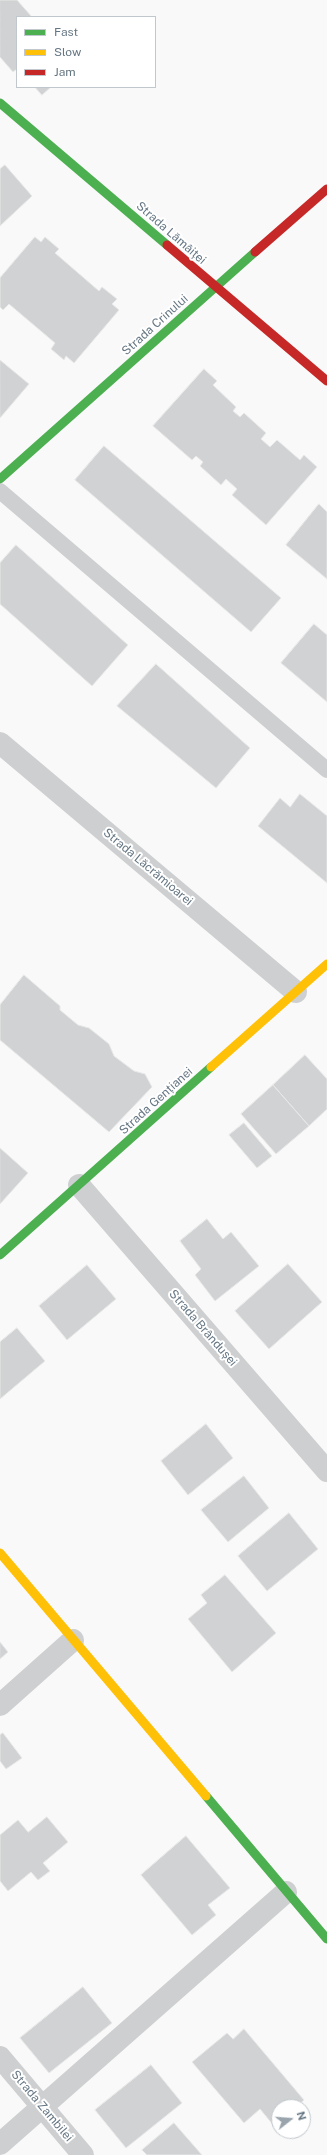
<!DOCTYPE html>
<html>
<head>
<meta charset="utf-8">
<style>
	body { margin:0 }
	#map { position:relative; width:327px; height:2155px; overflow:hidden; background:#f9f9f9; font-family:"Public Sans",sans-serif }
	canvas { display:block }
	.legend { position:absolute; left:16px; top:16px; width:140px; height:72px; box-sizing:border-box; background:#fff; border:1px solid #c1c8cd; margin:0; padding:5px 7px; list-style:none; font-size:12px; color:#657683 }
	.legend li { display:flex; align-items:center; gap:8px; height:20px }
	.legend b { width:20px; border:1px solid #c1c8cd }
	.north { position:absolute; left:271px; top:2099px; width:40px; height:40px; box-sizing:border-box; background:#fff; border:1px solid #c1c8cd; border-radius:50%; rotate:73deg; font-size:11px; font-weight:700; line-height:16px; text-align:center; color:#657683 }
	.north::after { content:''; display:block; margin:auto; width:14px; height:18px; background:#99a4ac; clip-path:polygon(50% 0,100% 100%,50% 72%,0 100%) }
</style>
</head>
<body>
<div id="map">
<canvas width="327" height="2155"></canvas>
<ul class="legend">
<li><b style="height:5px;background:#4caf50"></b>Fast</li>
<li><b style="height:5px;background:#ffc107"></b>Slow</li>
<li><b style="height:5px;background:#c62828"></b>Jam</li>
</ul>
<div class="north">N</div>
</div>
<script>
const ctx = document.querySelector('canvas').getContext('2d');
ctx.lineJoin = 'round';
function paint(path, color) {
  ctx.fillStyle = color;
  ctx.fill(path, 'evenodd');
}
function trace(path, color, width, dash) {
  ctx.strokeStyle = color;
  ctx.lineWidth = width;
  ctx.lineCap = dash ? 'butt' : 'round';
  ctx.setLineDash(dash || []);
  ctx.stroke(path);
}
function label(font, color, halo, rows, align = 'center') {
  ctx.font = font + ' "Public Sans",sans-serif';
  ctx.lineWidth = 4;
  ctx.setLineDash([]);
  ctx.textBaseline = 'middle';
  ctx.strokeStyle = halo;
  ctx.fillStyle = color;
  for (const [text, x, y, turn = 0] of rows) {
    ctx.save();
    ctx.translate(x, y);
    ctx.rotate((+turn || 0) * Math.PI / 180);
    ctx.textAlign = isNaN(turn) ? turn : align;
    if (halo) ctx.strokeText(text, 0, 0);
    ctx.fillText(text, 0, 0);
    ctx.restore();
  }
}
const building = new Path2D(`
	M0 0H17L32 17H17V69L13 72 0 57Z
	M35 87H51L42 95Z
	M5 165 32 196 0 226V169Z
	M35 237 41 242 45 237 59 249 55 253 99 291 102 287 117 299 112 304 119 310 74 363 66 356 64 360 51 349 55 343 9 304 3 310 0 307V278Z
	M0 360 29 384 0 418Z
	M204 369 217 381 213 385 236 407 233 411 240 417 244 413 266 433 261 439 270 447 277 440 300 460 304 455 317 467 266 525 232 495 237 489 226 479 221 485 200 466 203 462 196 456 192 460 153 426Z
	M104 446 281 598 251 632 75 480Z
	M319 504 327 512V579L286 545Z
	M16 545 128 645 92 686 0 604V563Z
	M314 624 327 635V702L281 663Z
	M156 664 250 748 216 788 117 706Z
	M300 794 327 816V883L258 826 280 798 290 807Z
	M24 975 60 1006V1010L78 1025 89 1028 109 1044 114 1056 134 1071 145 1074 152 1087 109 1132 0 1040V1005Z
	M305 1055 327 1079V1109L309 1126 273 1085Z
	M273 1085 309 1126 276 1154 241 1114Z
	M244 1123 272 1156 257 1168 229 1135Z
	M0 1148 28 1173 0 1204Z
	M207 1219 223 1239 231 1232 259 1266 215 1301 195 1275 201 1269 180 1241Z
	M288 1264 322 1302 269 1349 235 1311Z
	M87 1265 116 1299 67 1340 39 1306Z
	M17 1328 45 1361 0 1399V1342Z
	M206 1424 233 1458 188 1495 161 1461Z
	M244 1476 269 1508 228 1542 201 1510Z
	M289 1513 318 1549 267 1591 238 1556Z
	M225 1575 276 1633 232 1672 188 1619 207 1603 201 1595Z
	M0 1642 8 1652 0 1659Z
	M3 1733 22 1758 6 1769 0 1761V1735Z
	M47 1817 68 1842 43 1863 50 1871 38 1880 31 1872 8 1891 0 1881V1835L18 1820 28 1832Z
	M186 1836 230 1888 208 1905 216 1915 192 1935 141 1875Z
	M83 1987 112 2023 49 2073 20 2038Z
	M244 2029 304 2100 296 2107H279V2122L274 2126 260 2109 244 2123 192 2062 227 2033 233 2039Z
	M151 2065 182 2103 126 2148 95 2110Z
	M174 2123 202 2155H147L142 2150Z`);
const lane = new Path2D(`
	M0 491 327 770`);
const street = new Path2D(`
	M0 743 296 992
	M79 1185 327 1471
	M0 1705 73 1640
	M0 2057 83 2155
	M0 2144 286 1892`);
const fast = new Path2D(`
	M0 103 167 245
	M0 479 255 252
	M0 1255 211 1067
	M206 1796 327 1939`);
const slow = new Path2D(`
	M211 1067 327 964
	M0 1553 206 1796`);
const jam = new Path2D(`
	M167 245 327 381
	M255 252 327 189`);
const streetNames = [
	["Strada Lămâiței",171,233,41],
	["Strada Crinului",155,325,-42],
	["Strada Lăcrămioarei",148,867,40],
	["Strada Gențianei",156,1101,-42],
	["Strada Brândușei",203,1328,49],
	["Strada Zambilei",42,2106,50]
];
paint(building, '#d0d2d3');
trace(building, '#e8e8e8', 1);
trace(lane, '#cecfd0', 16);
trace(street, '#cecfd0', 22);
trace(fast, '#4caf50', 9);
trace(slow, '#ffc107', 9);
trace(jam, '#c62828', 9);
label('12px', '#657683', '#fff', streetNames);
</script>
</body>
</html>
